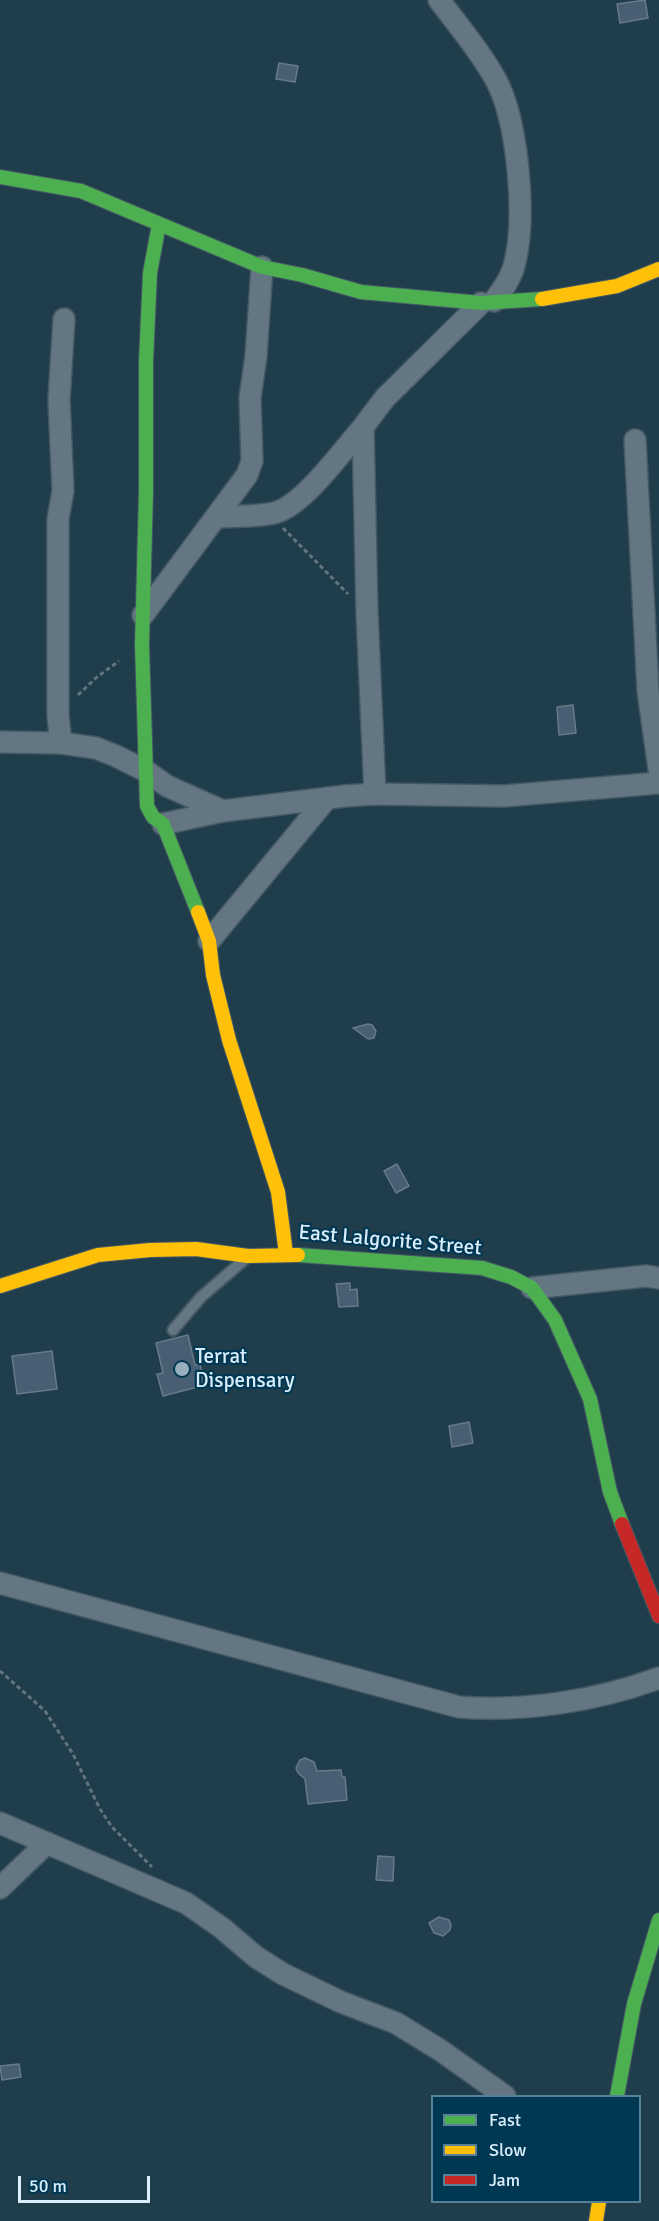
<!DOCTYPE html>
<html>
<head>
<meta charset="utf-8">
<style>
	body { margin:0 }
	#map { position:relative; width:659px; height:2221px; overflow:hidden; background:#203d4c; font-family:Signika,sans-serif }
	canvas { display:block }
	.legend { position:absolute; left:431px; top:2095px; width:210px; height:108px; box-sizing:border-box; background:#003853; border:2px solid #578196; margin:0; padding:8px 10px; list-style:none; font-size:18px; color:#d9eefb }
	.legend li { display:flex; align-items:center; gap:12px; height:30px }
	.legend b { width:30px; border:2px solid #578196 }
	.scale { position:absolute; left:18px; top:2176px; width:132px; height:27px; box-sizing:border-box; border:3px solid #d9eefb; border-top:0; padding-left:8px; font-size:18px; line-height:21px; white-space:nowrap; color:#d9eefb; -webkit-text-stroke:4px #003853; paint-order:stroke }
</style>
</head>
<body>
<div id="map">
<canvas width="659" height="2221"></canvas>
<ul class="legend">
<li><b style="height:8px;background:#4caf50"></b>Fast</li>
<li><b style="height:8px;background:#ffc107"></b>Slow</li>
<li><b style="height:8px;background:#c62828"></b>Jam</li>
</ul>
<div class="scale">50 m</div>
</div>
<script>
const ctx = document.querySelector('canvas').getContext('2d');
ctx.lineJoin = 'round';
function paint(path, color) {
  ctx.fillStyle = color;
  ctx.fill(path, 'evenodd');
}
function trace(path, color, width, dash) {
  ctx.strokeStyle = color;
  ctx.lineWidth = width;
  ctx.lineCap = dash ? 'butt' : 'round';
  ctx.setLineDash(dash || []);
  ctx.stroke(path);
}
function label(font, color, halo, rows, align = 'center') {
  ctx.font = font + ' Signika,sans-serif';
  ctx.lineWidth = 4.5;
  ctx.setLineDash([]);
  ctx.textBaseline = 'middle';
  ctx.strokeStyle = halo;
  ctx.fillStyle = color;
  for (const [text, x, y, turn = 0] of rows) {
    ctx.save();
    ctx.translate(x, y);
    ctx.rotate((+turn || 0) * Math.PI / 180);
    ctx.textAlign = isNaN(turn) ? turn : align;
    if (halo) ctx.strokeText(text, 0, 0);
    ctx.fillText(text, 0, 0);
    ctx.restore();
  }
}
const building = new Path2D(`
	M645 0 648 18 620 23 617 4Z
	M279 63 298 66 295 82 276 79Z
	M573 705 576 733 559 735 557 707Z
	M368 1024 372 1025 376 1031 374 1038 368 1039 353 1028Z
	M397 1164 409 1186 396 1193 384 1171Z
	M350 1283V1290L357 1289 358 1306 339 1307 336 1284Z
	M188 1335 195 1365 200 1364 205 1385 163 1396 157 1374 163 1373 156 1343Z
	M52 1351 57 1389 17 1394 12 1356Z
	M469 1422 473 1443 452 1447 449 1426Z
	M305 1758 314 1762 317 1771 341 1770 342 1777H345L347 1800 308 1804 305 1779 298 1773 296 1768 300 1760Z
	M378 1856 394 1857 393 1881 376 1880Z
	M439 1917 449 1920 451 1925 450 1930 443 1936 434 1933 429 1923Z
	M19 2064 21 2077 2 2080 0 2066Z`);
const path = new Path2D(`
	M283 528 348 594
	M78 695 97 677 119 661
	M0 1671 45 1711 73 1754 100 1809 112 1827 152 1867`);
const lane = new Path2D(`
	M173 1330 201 1297 244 1260`);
const street = new Path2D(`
	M439 0C458 25 486 59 499 86 518 128 526 217 515 262 512 277 503 289 494 301
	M635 440 648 691 659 769
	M217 517C234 516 262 517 277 512 304 504 344 449 363 427
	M143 615 247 475 252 461 250 398 256 356 262 267
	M0 742 61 743 96 748 116 756 146 771 167 786 223 811
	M61 743 58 716V519L63 491 59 400 64 319
	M375 794 367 612 363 427 385 398 481 303
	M163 824 223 811 345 796 375 794 504 796 659 783
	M209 941 327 798
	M532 1288 646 1276 659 1278
	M0 1583 459 1707C525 1712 596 1701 659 1678
	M0 1823 186 1903 222 1928 256 1957 283 1974 341 2002 396 2023 440 2050 505 2096
	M0 1888 47 1843`);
const fast = new Path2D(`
	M0 177 81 191 262 267 302 275 361 292 481 303 542 299
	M159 224 150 273 146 361V491L142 645 147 806 153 817 163 824 198 912
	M298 1255 482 1268 511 1277 532 1288 555 1320 590 1399 610 1492 622 1524
	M617 2096 634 2004 659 1920`);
const slow = new Path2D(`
	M542 299 617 286 659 269
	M198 912 209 941 213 975 229 1040 278 1192 286 1254
	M0 1286 98 1255 150 1250 196 1249 248 1256 298 1255
	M596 2221 599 2202`);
const jam = new Path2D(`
	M622 1524 659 1616`);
const markers = [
	[182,1369,8,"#98b0be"]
];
const streetNames = [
	["East Lalgorite Street",390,1241,5]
];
const poiNames = [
	["Terrat",195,1357],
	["Dispensary",195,1381]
];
paint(building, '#485f73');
trace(building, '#677a88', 1.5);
trace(lane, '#445864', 14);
trace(street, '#445864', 24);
trace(fast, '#445864', 16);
trace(slow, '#445864', 16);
trace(jam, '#445864', 16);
trace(path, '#63747f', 3, [4.5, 3]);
trace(lane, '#637682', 10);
trace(street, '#637682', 21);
trace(fast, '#4caf50', 14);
trace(slow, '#ffc107', 14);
trace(jam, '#c62828', 14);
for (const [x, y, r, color] of markers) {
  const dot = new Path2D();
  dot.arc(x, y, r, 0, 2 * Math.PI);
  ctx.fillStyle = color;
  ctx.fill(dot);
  trace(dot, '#003853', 2);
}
label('21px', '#d9eefb', '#003853', streetNames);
label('21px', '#d9eefb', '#003853', poiNames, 'left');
</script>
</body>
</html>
